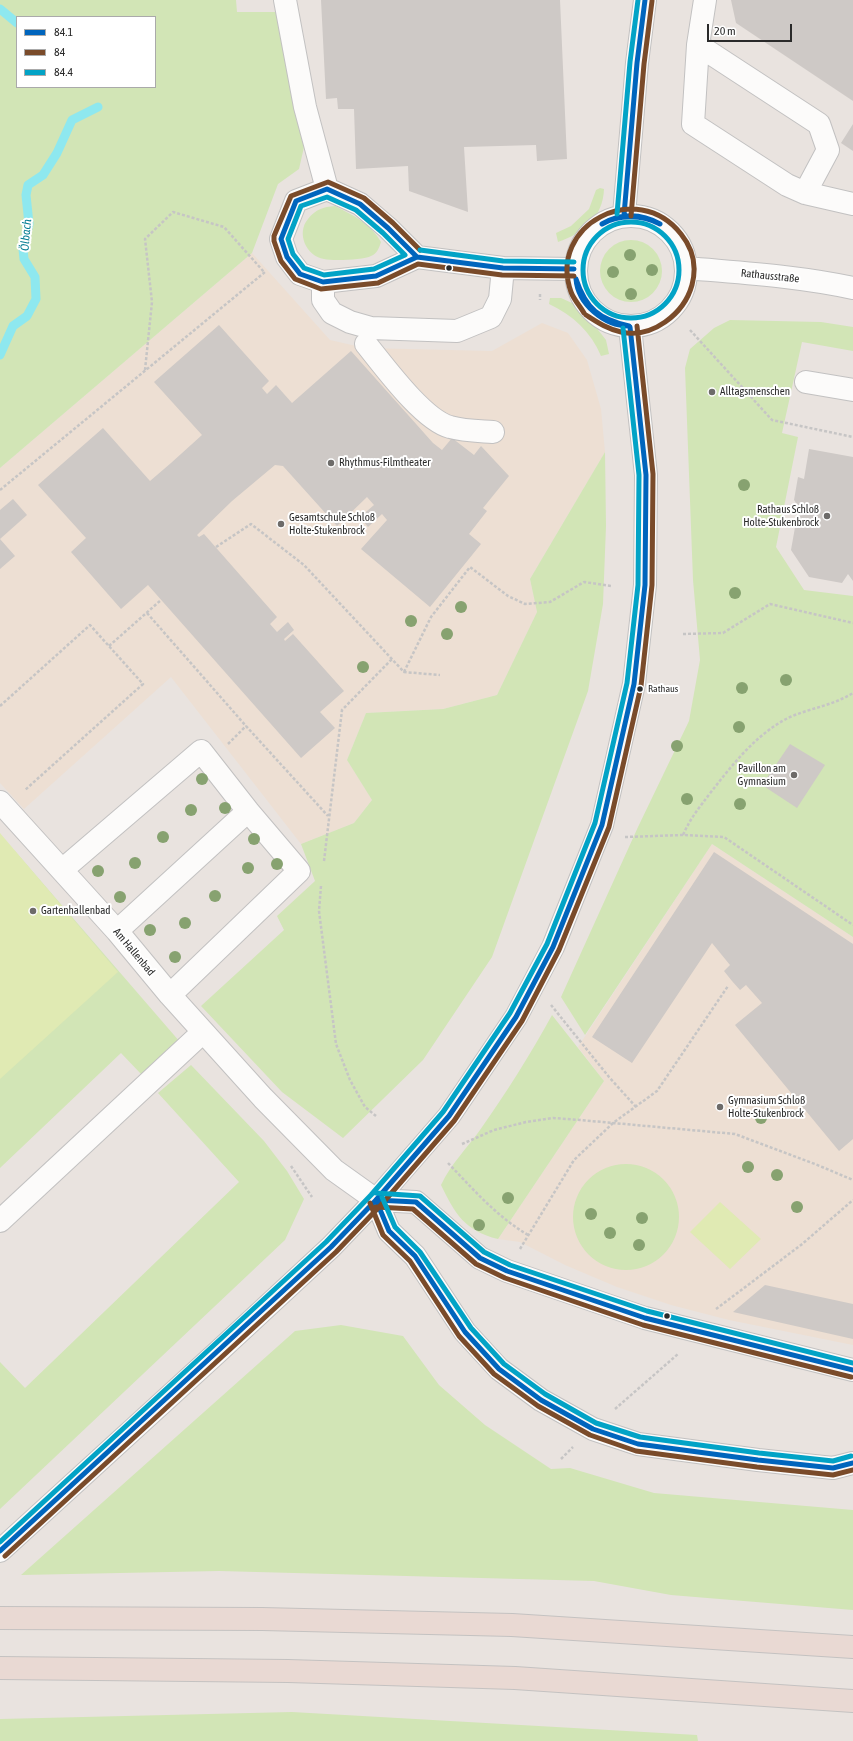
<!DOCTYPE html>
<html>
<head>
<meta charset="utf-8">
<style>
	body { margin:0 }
	#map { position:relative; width:853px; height:1741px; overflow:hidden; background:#e9e3df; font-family:"Asap Condensed",sans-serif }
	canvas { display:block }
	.legend { position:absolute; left:16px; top:16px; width:140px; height:72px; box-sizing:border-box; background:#fff; border:1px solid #aaa; margin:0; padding:5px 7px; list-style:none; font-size:12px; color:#2a2a2a }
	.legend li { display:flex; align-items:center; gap:8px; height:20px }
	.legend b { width:20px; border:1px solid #aaa }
	.scale { position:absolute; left:707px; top:24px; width:85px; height:18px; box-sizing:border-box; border:2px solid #2a2a2a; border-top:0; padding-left:5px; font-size:12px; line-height:14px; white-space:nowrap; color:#2a2a2a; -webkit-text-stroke:3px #fff; paint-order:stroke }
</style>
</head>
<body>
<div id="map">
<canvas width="853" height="1741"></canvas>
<ul class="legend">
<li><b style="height:5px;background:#0065bd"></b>84.1</li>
<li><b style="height:5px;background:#7a4b2a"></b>84</li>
<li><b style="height:5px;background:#02a3c6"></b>84.4</li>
</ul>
<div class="scale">20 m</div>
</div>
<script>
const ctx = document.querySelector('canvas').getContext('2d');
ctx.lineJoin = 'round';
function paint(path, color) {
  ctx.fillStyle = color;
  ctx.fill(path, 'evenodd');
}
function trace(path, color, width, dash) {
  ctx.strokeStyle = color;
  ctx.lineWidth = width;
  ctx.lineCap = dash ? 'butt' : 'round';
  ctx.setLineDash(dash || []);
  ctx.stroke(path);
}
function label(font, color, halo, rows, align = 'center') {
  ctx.font = font + ' "Asap Condensed",sans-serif';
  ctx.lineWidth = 4;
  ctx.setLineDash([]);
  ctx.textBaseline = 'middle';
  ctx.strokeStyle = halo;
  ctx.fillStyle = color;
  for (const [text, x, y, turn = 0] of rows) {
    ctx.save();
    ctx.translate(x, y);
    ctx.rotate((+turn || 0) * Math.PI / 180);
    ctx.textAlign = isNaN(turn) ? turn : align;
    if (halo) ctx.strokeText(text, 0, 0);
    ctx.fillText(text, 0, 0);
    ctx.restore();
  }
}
const education = new Path2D(`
	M252 253 330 340 365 348 492 351 542 323 568 333 587 360 601 409 605 452 530 579 537 612 497 695 443 709 366 713 347 760 372 800 354 823 301 844 171 677 24 809 0 783V468Z
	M712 844 853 937V1345L729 1320 671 1305 617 1287 565 1265 520 1242 498 1239 604 1081 578 1047Z`);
const green = new Path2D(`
	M0 0H236L237 12H276L304 147 299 169 278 184 252 253 0 468ZM17 17H155V87H17Z
	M600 188 604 189C603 217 584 233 558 242L556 233 571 226 589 209 596 190Z
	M335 206C353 215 371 224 381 242 379 248 377 254 371 256 364 260 332 261 324 259 306 256 296 233 308 219 316 209 323 207 335 206Z
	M600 271a31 31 0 1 1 62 0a31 31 0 1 1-62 0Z
	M550 298H561L572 303 584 312 606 340 609 354 601 356C591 332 573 315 549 304Z
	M730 320 821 322 853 327V351L802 342 782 433 798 437 776 547 804 590 853 596V937L712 844 585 1035 561 997 638 827 689 721 700 660 693 580 685 368 690 349 714 328Z
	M605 452 606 526 603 604 588 691 492 957 423 1060 343 1138 282 1092 201 1006 284 930 277 916 315 881 301 844 354 823 372 800 347 760 366 713 443 709 497 695 537 612 530 579Z
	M15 851 180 1042 141 1074 121 1053 0 1168V864Z
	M552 1015 604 1081 498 1239C465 1231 455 1214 441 1185 451 1164 467 1148 480 1130 506 1093 530 1055 552 1015Z
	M191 1065 264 1141 287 1171 304 1199 285 1240 0 1509V1362L25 1388 239 1182 158 1093Z
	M573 1217a53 53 0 1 1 106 0a53 53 0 1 1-106 0Z
	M341 1325 403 1336 439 1385 485 1425 551 1469 570 1468 654 1493 853 1510V1610L671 1595 594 1581 219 1571 21 1575 295 1331Z
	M292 1712 697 1735 698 1741H0V1719Z`);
const pitch = new Path2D(`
	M0 833 118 972 0 1079Z
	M720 1202 761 1239 730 1269 690 1232Z`);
const stream = new Path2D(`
	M0 9 17 23
	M0 355 13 326 27 316 36 299 35 277 24 259 23 249 29 224 26 195 28 185 43 175 57 153 72 120 98 107`);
const building = new Path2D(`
	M321 0H560L567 159 537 161 536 145 464 147 468 212 409 191 408 166 356 169 354 109H338L337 98 326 99Z
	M731 0H853V101L736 23Z
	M853 124V151L841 143Z
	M219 325 269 381 262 388 267 394 276 385 292 403 351 351 433 443 442 450 452 438 474 455 481 446 509 476 483 508 487 511 469 534 481 544 430 607 361 549 387 520 382 514 368 527 360 517 374 505 367 497 337 526 283 466 275 465 232 501 197 535 199 537 204 534 277 617 270 624 277 632 288 622 294 630 284 639 285 641 293 634 344 691 320 712 335 728 301 758 148 585 121 609 71 552 86 538 38 485 103 428 150 481 171 463 202 435 154 382Z
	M809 449 853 457V581L848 574 842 583 809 577 791 550 797 516 804 515 794 500 798 477 804 479Z
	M13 499 27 515 0 539 15 556 0 569V510Z
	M790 744 825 765 797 808 762 785Z
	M714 852 853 944V1139L839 1151 735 1025 762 1003 746 985 740 990 732 981 724 971 730 965 712 943 632 1063 592 1037Z
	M765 1285 853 1304V1339L733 1312Z`);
const path = new Path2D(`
	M540 294V300
	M690 330 772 420 853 437
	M145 370 152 302 145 239 173 212 224 227 264 272
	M0 490 265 272
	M216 547 251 524 304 565 404 672 440 675
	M147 613 246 726 328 816
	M683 634 723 633 770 604 853 623
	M109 646 161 600
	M404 672 431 617 470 567 508 596 525 604 550 602 584 582 611 586
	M0 706 90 625 143 684 25 790
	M228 744 246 726
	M683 835C691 817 699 808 711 792 733 764 757 733 790 717 811 708 834 705 853 693
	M625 837 683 835 724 837 853 925
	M324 861 342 710 392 659
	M321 886 319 911 336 1044 350 1080 365 1107 376 1116
	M551 1005 609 1077 636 1107
	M462 1144 494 1130 526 1122 553 1118 580 1120 735 1134 815 1164 853 1180
	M448 1163C473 1189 496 1216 528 1235
	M291 1166 312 1197
	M520 1249 574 1160 613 1123 657 1091 728 986
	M716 1309 801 1245 853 1200
	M615 1409 678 1354
	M561 1459 573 1447`);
const minor = new Path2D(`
	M285 0 305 107 327 189
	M705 0 698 45 693 124 787 185 805 193 853 204
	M698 45 819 124 828 150 805 193
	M624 215 637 63 645 0
	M576 271a55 55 0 1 1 110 0a55 55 0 1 1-110 0Z
	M417 257 388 228 360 204 327 189 296 201 281 239 287 257 300 274 323 282 376 276 417 257 503 268 574 269
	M687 268C742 273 798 276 853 288
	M323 282V300L332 313 350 322 371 328 457 331 491 317 500 299 503 268
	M366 344C384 366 423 420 450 427 464 431 479 431 493 432
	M806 382 853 390
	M0 802 117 931 170 995 263 1098 334 1170 376 1200
	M62 870 201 751 248 811
	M117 931 248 811 299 871 170 995
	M376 1200 389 1231 415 1256 465 1332 499 1369 541 1400 593 1429 638 1444 758 1460 833 1468 853 1463
	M376 1200 416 1202 480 1258 507 1271 645 1318 853 1370
	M0 1221 203 1032
	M0 1551 220 1350 331 1247 376 1200 449 1116 516 1017 553 947 602 825 634 684 645 585 646 475 630 327`);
const highway = new Path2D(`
	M0 1618 262 1619 512 1625 853 1647
	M0 1668 288 1671 515 1678 853 1701`);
const bus1 = new Path2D(`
	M327 189 360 204 388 228 417 257 376 276 323 282 300 274 287 257 281 239 296 201Z
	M624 215 637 63 645 0
	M602 224C620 213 641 213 660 224
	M602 224C620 214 642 215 660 224
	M417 257 503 268 574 269
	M576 279C586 309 599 319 629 326
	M576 279C578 304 604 326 629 326
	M376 1200 389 1231 415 1256 465 1332 499 1369 541 1400 593 1429 638 1444 758 1460 833 1468 853 1463
	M376 1200 416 1202 480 1258 507 1271 645 1318 853 1370
	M0 1551 331 1247 376 1200 449 1116 516 1017 553 947 602 825 634 684 645 585 646 475 630 327`);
const bus2 = new Path2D(`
	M631 216 644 64 652 1
	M420 250 393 223 364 198 328 182 291 196 274 236V241L281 261 295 279 321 289 378 283 418 264 502 275 574 276
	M584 313C580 306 574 300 571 292 547 225 637 178 681 234 694 250 697 266 692 285 684 314 652 339 621 332 607 329 597 322 586 315
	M370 1203 383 1235 410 1261 459 1336 494 1374 538 1406 590 1435 636 1451 757 1467 833 1475 853 1470
	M376 1207 413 1209 476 1264 505 1278 643 1325 851 1377
	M5 1556 336 1252 381 1205 454 1121 522 1021 559 950 609 827 641 686 652 585 653 474 637 326`);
const bus3 = new Path2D(`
	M327 197 356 210 383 233 405 255 374 269 324 275 304 268 293 254 288 239 301 206Z
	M617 214 630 62 638 0
	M583 270a48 48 0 1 1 96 0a48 48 0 1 1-96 0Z
	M420 250 503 261 574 262
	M376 1193 420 1196 484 1252 510 1265 647 1311 853 1363
	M382 1197 395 1227 420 1252 471 1328 504 1364 545 1394 596 1423 640 1437 759 1453 833 1461 851 1456
	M0 1542 326 1242 371 1195 443 1112 510 1013 547 944 595 823 627 683 638 585 639 475 623 328`);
const trees = [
	[630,255],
	[652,270],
	[613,272],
	[631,294],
	[744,485],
	[735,593],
	[461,607],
	[411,621],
	[447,634],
	[363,667],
	[786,680],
	[742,688],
	[739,727],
	[677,746],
	[202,779],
	[687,799],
	[740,804],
	[225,808],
	[191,810],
	[163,837],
	[254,839],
	[135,863],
	[277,864],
	[248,868],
	[98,871],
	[215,896],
	[120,897],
	[185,923],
	[150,930],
	[175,957],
	[761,1118],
	[748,1167],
	[777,1175],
	[508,1198],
	[797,1207],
	[591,1214],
	[642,1218],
	[479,1225],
	[610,1233],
	[639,1245]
];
const markers = [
	[449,268,3.5,"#2a2a2a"],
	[712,392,4,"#6d6b69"],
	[331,463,4,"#6d6b69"],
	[827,516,4,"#6d6b69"],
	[281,524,4,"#6d6b69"],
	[640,689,3.5,"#2a2a2a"],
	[794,775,4,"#6d6b69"],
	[33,911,4,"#6d6b69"],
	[720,1107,4,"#6d6b69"],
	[667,1316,3.5,"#2a2a2a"]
];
const busNames = [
	["Rathaus",648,689]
];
const streetNames = [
	["Rathausstraße",770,276,6],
	["Am Hallenbad",134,952,50]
];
const poiNames = [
	["Alltagsmenschen",720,392],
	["Rhythmus-Filmtheater",339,463],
	["Rathaus Schloß",819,510,"right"],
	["Holte-Stukenbrock",819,523,"right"],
	["Gesamtschule Schloß",289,518],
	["Holte-Stukenbrock",289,531],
	["Pavillon am",786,769,"right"],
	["Gymnasium",786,782,"right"],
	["Gartenhallenbad",41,911],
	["Gymnasium Schloß",728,1101],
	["Holte-Stukenbrock",728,1114]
];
const waterNames = [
	["Ölbach",26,235,-85]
];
paint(education, '#eddfd3');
paint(green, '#d2e5b6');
paint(pitch, '#e0eab3');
trace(stream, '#8ee8ef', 9);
paint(building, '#cec9c6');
trace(minor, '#c2c1c1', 24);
trace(highway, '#c4c2c1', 24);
trace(path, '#c6c5c5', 2.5, [3, 2]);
trace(minor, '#fcfbfa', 22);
trace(highway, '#e9d9d3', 22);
trace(bus1, '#0065bd', 5);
trace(bus2, '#7a4b2a', 5);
trace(bus3, '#02a3c6', 5);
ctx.fillStyle = '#87a270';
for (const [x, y] of trees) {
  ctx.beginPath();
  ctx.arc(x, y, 6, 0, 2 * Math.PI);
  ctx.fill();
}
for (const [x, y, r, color] of markers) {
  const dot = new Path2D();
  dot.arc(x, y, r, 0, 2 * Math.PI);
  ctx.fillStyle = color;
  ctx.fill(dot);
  trace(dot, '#fff', 1.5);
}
label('10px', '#2a2a2a', '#fff', busNames, 'left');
label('11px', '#2a2a2a', '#fff', streetNames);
label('11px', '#2a2a2a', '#fff', poiNames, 'left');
label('italic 12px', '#067e94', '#fff', waterNames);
</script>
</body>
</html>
